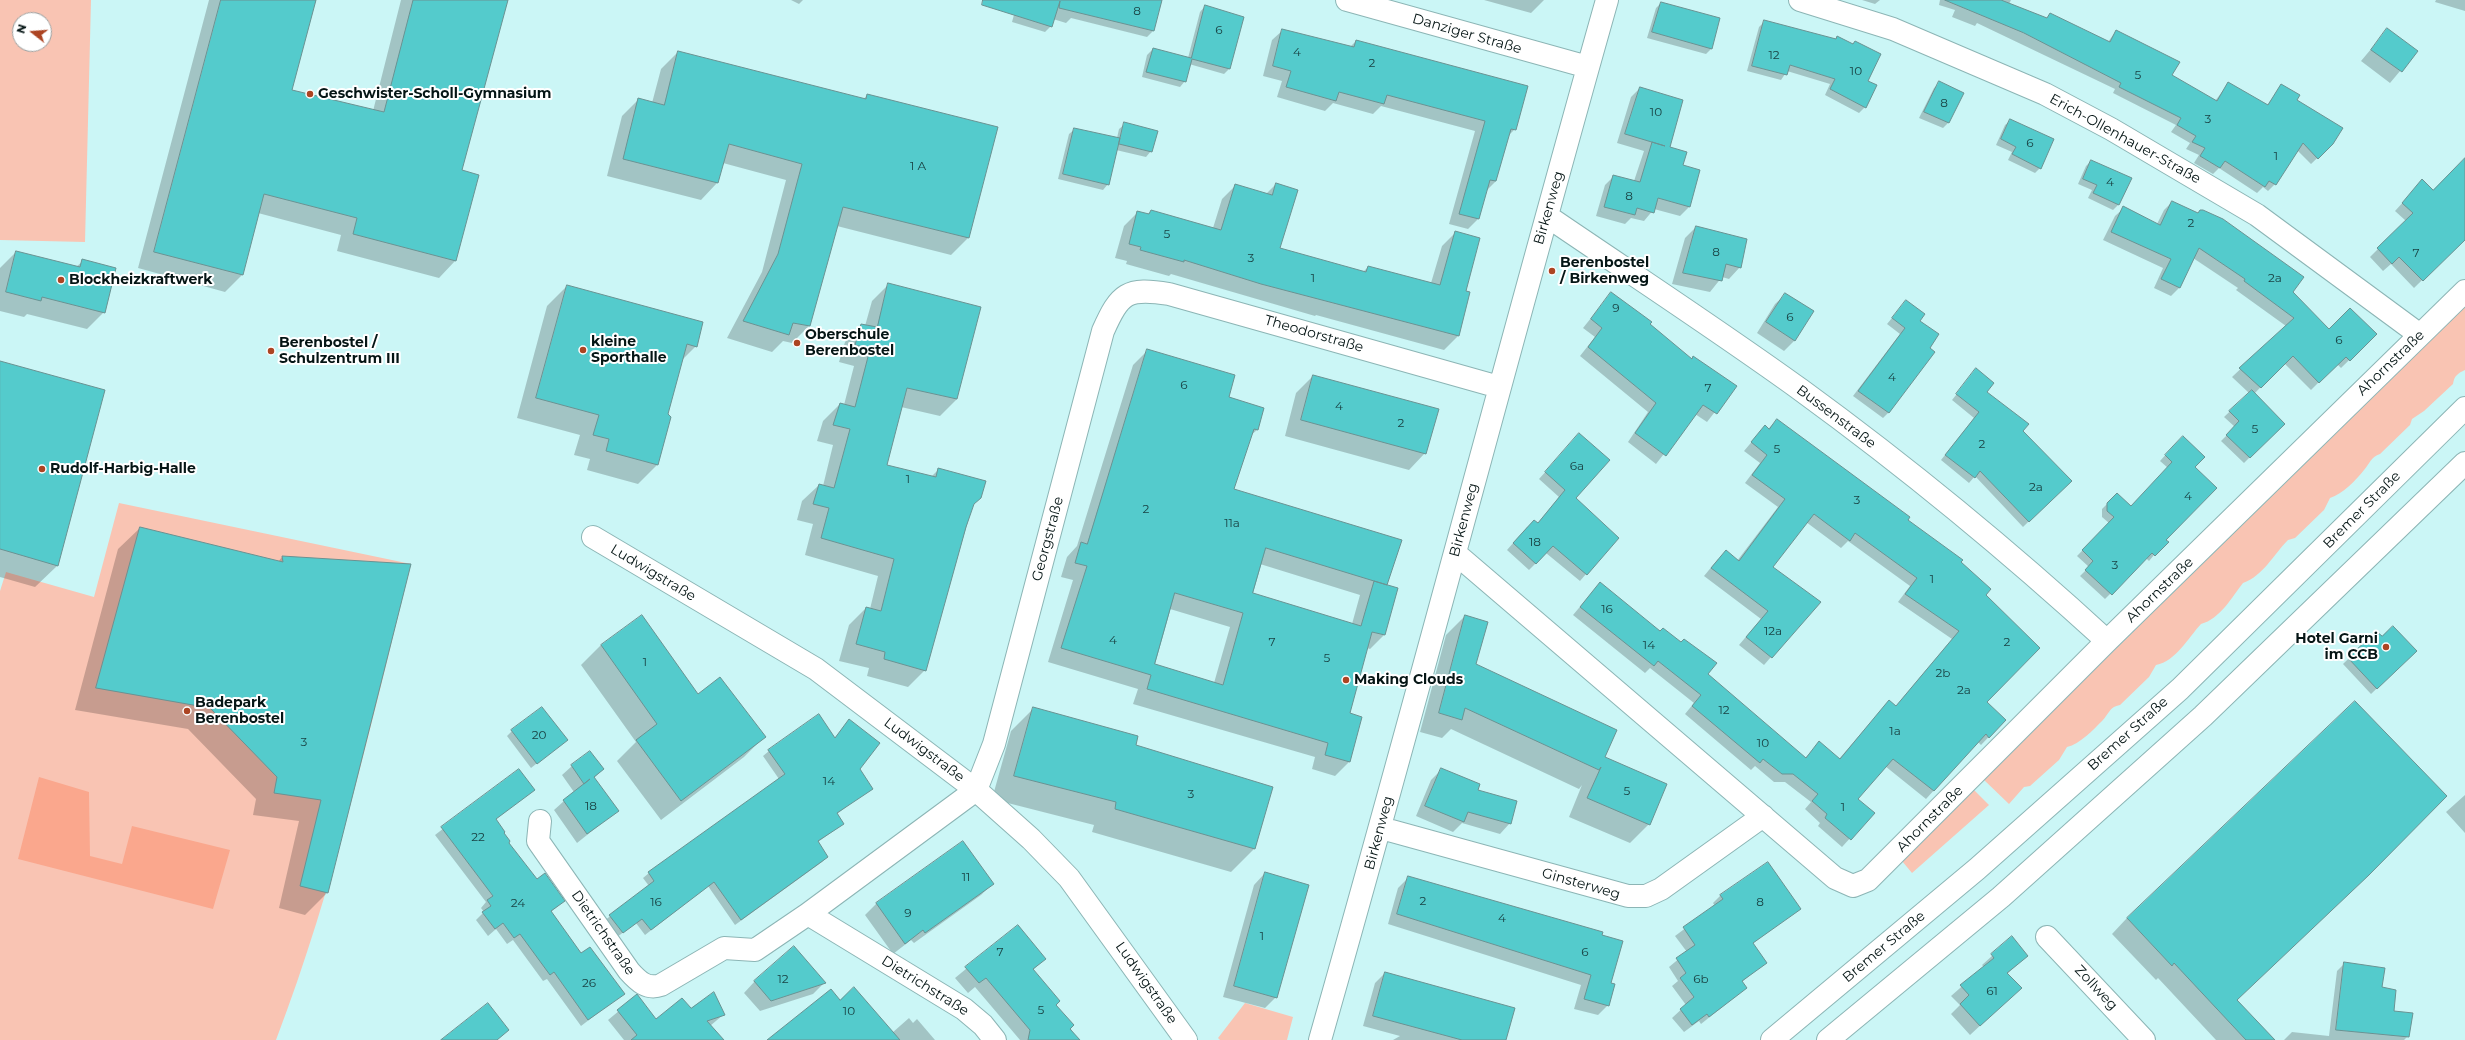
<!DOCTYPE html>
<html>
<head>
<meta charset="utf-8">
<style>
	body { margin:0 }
	#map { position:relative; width:2465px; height:1040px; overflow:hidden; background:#cbf6f6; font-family:Montserrat,sans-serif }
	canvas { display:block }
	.north { position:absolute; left:12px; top:12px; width:40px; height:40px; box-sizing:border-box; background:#fff; border:1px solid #9ba1a1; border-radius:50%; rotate:287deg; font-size:11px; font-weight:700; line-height:16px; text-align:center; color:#051515 }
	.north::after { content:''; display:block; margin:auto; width:14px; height:18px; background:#ac4422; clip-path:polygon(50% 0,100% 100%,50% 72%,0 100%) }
</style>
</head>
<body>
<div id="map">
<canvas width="2465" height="1040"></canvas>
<div class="north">N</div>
</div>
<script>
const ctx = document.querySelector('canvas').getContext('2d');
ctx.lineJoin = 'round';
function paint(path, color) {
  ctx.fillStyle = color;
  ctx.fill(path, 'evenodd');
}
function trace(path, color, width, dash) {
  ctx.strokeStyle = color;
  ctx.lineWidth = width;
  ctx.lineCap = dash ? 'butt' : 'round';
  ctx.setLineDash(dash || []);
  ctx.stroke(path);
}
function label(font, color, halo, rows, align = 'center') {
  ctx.font = font + ' Montserrat,sans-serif';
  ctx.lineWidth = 4;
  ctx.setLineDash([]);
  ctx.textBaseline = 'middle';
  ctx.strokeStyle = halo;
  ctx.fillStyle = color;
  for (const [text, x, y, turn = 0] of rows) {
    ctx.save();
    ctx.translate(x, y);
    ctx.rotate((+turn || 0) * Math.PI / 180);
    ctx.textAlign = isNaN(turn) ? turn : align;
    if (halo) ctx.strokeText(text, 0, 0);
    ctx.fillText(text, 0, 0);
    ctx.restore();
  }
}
const green = new Path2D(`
	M0 0H91L85 242 0 240ZM20 20H44V44H20Z
	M2465 306V370C2458 373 2454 376 2453 384L2424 411 2412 419 2410 425 2380 454C2371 457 2370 463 2364 470 2356 480 2343 494 2330 498L2324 510 2295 538 2288 540C2274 554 2263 576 2243 583 2232 597 2220 619 2201 624 2188 638 2176 661 2156 665L2149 677 2120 705C2109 707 2109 714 2102 721 2093 730 2080 744 2067 747L2059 760 2030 786 2024 787 2009 804 1983 779Z
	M119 503 411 564C371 724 335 886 276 1040H0V591L6 572 94 597Z
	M1973 789 1989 805 1912 873 1902 861Z
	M1245 1003 1293 1017 1287 1040H1220L1218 1038Z`);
const water = new Path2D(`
	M39 777 89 792 90 856 122 864 132 826 230 850 213 909 18 859Z`);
const shadow = new Path2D(`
	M209 0H315L290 91 373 111 401 0H507L461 171 455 261 439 278 337 251 341 235 258 213 242 275 225 292 138 268Z
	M791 0H803L799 4Z
	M1018 0H1161L1153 31 1147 37 1071 18 1066 23 1053 19 1051 26 1045 32 1012 22Z
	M1484 0H1544L1531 13Z
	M1862 0H1880L1875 4Z
	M1940 0H2011L2009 4 2046 19 2050 14 2108 42 2116 31 2170 76 2215 101 2228 84 2267 105 2282 85 2333 143 2311 164 2297 150 2275 184 2268 191 2263 187 2257 193 2219 168 2213 174 2194 163 2199 155 2186 149 2190 143 2171 132 2176 125 2113 93 2115 89 1977 23 1975 26 1952 17 1955 10 1939 5Z
	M2436 0H2465V11L2435 2Z
	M1661 3 1711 49 1706 54 1647 38 1656 8Z
	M1205 6 1229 69 1224 74 1189 64 1185 81 1180 87 1142 77 1147 55 1153 49 1188 58 1200 12Z
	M1765 21 1835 40 1837 37 1852 44 1855 42 1866 81 1865 107 1859 113 1825 95 1830 84 1787 71 1781 80 1747 71 1759 27Z
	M1283 30 1350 47 1356 41 1515 129 1508 136 1496 181 1486 191 1478 219 1468 229 1449 224 1475 131 1381 106 1373 114 1333 103 1325 111 1277 97 1282 81 1263 76 1272 40Z
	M2387 30 2416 52 2390 83 2361 61Z
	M678 52 863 100 867 95 997 128 968 238 951 255 837 226 809 326 792 343 783 341 772 352 727 338 762 272 786 180 723 163 717 183 701 200 607 176 622 116 639 99 652 103 661 69Z
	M1940 83 1962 94 1948 123 1943 128 1919 118 1934 88Z
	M1640 88 1668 148 1682 166 1699 170 1689 207 1680 216 1654 209 1644 221 1631 218 1625 224 1596 216 1605 185 1614 176 1634 181 1644 151 1617 143 1631 97Z
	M2011 120 2040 168 2035 173 2008 160 2012 152 1996 145 2005 125Z
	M1125 124 1151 151 1146 157 1116 150 1108 184 1103 190 1058 179 1069 134 1075 129 1117 138 1119 129Z
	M2465 160V238L2414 288 2391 264 2383 271 2370 257 2406 221 2395 211 2415 189 2433 192Z
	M2091 161 2130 178 2118 205 2113 210 2088 198 2092 190 2078 184 2086 166Z
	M1276 184 1279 249 1363 272 1368 267 1431 283 1442 246 1456 232 1464 292 1469 293 1458 336 1444 350 1316 315 1315 316 1171 274 1169 276 1126 264 1127 261 1115 258 1124 226 1138 212 1147 215 1151 211 1213 228 1222 199 1236 185 1266 194Z
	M2172 202 2197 214 2200 211 2292 292 2329 330 2376 334 2341 368 2337 364 2311 390 2284 363 2254 394 2283 424 2244 463 2221 441 2235 427 2224 417 2249 393 2232 377 2286 326 2236 290 2238 288 2193 258 2179 288 2171 296 2154 288 2163 268 2103 240 2115 216 2124 208 2157 224 2164 210Z
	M1696 227 1740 267 1729 279 1722 277 1710 292 1672 284 1685 238Z
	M16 252 76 267 83 261 104 312 87 329 27 314 24 317 0 311V268Z
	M889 284 957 399 940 416 901 407 886 466 931 477 939 469 973 504 925 670 908 687 867 676 869 668 839 661 849 625 866 608 870 609 878 576 805 555 813 524 797 520 802 501 819 485 823 486 833 445 817 441 823 421 840 404 844 405 854 366 839 362 845 342 862 325 865 326 872 301Z
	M567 286 696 346 681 361 667 415 658 464 638 484 587 470 590 459 574 455 580 435 517 418 547 306Z
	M1611 293 1691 360 1735 386 1707 422 1695 414 1656 464 1628 442 1648 412 1580 356 1595 337 1583 328Z
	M1786 294 1813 311 1794 341 1784 351 1757 333 1775 304Z
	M1906 301 1918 321 1889 412 1883 418 1853 396 1900 334 1887 324Z
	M1147 351 1228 397 1263 408 1257 430 1250 436 1233 490 1386 584 1384 635 1370 649 1367 648 1349 713 1361 717 1349 762 1335 776 1312 769 1315 757 1133 704 1138 689 1048 662 1073 580 1061 577 1067 557 1077 546 1133 365ZM1260 564 1360 595 1352 624 1252 594ZM1170 609 1230 627 1214 683 1153 665Z
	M0 362 57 566 35 587 0 577Z
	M1976 370 1986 392 2070 481 2023 527 1975 476 1969 483 1941 460 1974 418 1952 400Z
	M1313 376 1425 453 1409 470 1285 436 1296 393Z
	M1777 420 1960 562 1985 595V702L2005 720 1981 745 1978 742 1926 799 1885 766 1856 799 1873 813 1842 847 1818 826 1820 823 1805 809 1811 802 1785 782H1774L1755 766 1751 770 1685 714 1694 703 1650 668 1645 673 1573 615 1600 583 1805 758 1819 743 1839 759 1889 701 1895 707 1952 639 1898 602 1910 586 1848 541 1841 548 1806 522 1772 567 1771 657 1764 665 1739 645 1761 619 1704 576 1718 559 1737 561 1778 507 1745 483 1760 463 1744 451 1765 426 1768 429Z
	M1573 441 1574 498 1586 574 1580 581 1546 553 1529 570 1507 550 1527 527 1537 524 1559 497 1539 479Z
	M2177 442 2165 540 2154 555 2149 561 2146 558 2105 599 2080 576 2089 567 2077 556 2109 523 2102 517V509L2117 494 2131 508 2168 468 2160 461Z
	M140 528 278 562 282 557 410 565 327 893 305 915 279 908 299 821 253 815 256 799 188 729 75 710 118 549Z
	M1465 616 1475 665 1604 758 1649 824 1630 843 1569 817 1582 785 1579 789 1451 729 1442 738 1420 732 1446 635Z
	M2376 632 2382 638 2416 651 2371 694 2343 664Z
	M601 645 764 737 744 757 661 820 617 761 636 742 581 665Z
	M1034 708 1134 746 1254 849 1231 872 1092 832 1094 825 992 799 1011 731Z
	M844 726 859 769 871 788 837 814 843 824 818 842 827 857 822 862 735 925 708 886 645 935 636 923 617 937 604 921 649 886 643 878 649 873 779 779 763 756 769 751 834 739Z
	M512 731 566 740 531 768 507 736Z
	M572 766 603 769 594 778 617 811 577 843 554 810 574 792 562 775Z
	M1442 769 1476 790 1510 823 1500 834 1462 823 1453 832 1416 816 1431 780Z
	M519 770 533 790 495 820 507 843 537 881 564 901 551 912 581 954 623 994 581 1026 547 979 543 981 513 940 507 944 496 929 488 936 476 920 484 912 481 908 486 902 435 835Z
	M2465 795V833L2446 812Z
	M963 843 992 884 981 895 914 943 911 940 893 954 865 915 876 904Z
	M1265 873 1276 997 1265 1008 1223 997 1254 885Z
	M1408 878 1601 936 1609 984 1608 1005 1598 1015 1574 1009 1581 985 1388 924 1398 888Z
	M1721 895 1799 909 1752 944 1766 962 1742 982 1746 988 1701 1024 1699 1021 1684 1032 1672 1018 1686 1005 1672 986 1678 981 1669 967 1687 952 1675 936 1715 906 1713 903Z
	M2127 918 2236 1000 2273 1040H2216L2158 978 2156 980 2112 934Z
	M1018 926 1045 959 1033 970 1078 1040H1020L975 987 968 993 955 978Z
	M2012 938 2027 956 2007 974 2011 997 1970 1035 1951 1014 1960 1005 1951 996 1984 967 1982 965Z
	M2345 963 2381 987 2408 1036 2404 1040H2284L2292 1032 2329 1036 2337 971Z
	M1385 973 1505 1040H1393L1400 1036 1363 1026 1375 983Z
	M755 981 824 983 813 994 760 1011 744 993Z
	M637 996 656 1020 690 1010 723 1015 710 1026 723 1040H624L608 1020Z
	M840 1001 892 1033 909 1018 913 1023 917 1019 935 1040H768Z`);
const building = new Path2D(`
	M221 0H316L292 90 384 112 413 0H508L462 170 479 175 456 261 353 234 357 218 264 194 243 275 154 252Z
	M983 0H1162L1154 31 1059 8 1060 1 1052 27 982 5Z
	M1945 0H2001L2047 18 2050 13 2110 42 2116 30 2180 62 2172 75 2217 101 2228 82 2268 105 2281 84 2300 95 2297 100 2343 128 2333 144 2318 159 2303 143 2276 185 2269 181 2265 187 2225 161 2220 168 2200 156 2205 148 2192 142 2196 136 2177 125 2181 118 2119 87 2121 83 2024 33Z
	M1661 2 1720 18 1712 49 1652 32Z
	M1205 5 1244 17 1230 69 1192 59 1186 82 1146 72 1153 48 1191 58Z
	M1764 20 1836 39 1837 36 1853 44 1855 41 1881 54 1868 81 1877 85 1866 108 1830 89 1835 79 1790 65 1787 75 1752 66Z
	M2387 28 2418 51 2402 72 2371 50Z
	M1282 29 1354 47 1356 40 1528 86 1516 130 1511 129 1496 181 1490 180 1479 219 1459 214 1485 121 1387 95 1384 104 1339 92 1336 101 1286 87 1291 71 1273 66Z
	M678 51 866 99 867 94 998 127 969 238 843 207 810 326 793 323 789 335 743 321 778 254 802 164 729 144 718 183 623 159 638 98 664 105Z
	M1939 81 1964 93 1949 123 1924 112Z
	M1640 87 1683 100 1670 147 1687 152 1683 165 1700 170 1690 207 1658 198 1654 213 1637 208 1635 215 1604 207 1613 175 1640 182 1652 142 1665 146 1625 134Z
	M2010 119 2054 139 2041 169 2012 154 2016 147 2001 139Z
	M1124 122 1158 131 1152 152 1119 144Z
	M1074 128 1120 138 1109 185 1063 174Z
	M2465 158V240L2423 281 2399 257 2392 264 2377 248 2413 213 2402 203 2422 179 2433 190Z
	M2091 160 2132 178 2119 205 2093 193 2097 185 2083 179Z
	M1276 183 1298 190 1280 248 1366 272 1368 266 1440 285 1455 231 1480 238 1466 291 1470 292 1459 336 1261 284 1184 260V262L1140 250 1141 247 1129 244 1137 211 1149 214 1151 210 1221 230 1235 184 1272 195Z
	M2172 201 2198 213 2200 210H2203L2223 219 2304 277 2293 292 2329 329 2350 308 2377 334 2350 361 2346 357 2319 383 2293 356 2261 388 2239 368 2294 318 2244 281 2245 279 2199 248 2180 288 2161 279 2171 259 2111 232 2123 206 2160 225Z
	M1696 226 1747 239 1741 268 1726 264 1722 281 1683 273Z
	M16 251 80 267 82 259 116 268 105 313 42 297 41 301 6 292Z
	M888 283 981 307 957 399 907 388 887 465 936 477 938 468 986 481 981 498 974 504 966 527 926 671 884 659 885 652 856 644 866 607 881 611 894 559 821 538 829 508 813 504 819 484 834 488 850 429 833 425 840 403 855 407 870 349 855 345 861 324 877 327Z
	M567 285 703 322 697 347 687 344 668 414 671 417 658 465 606 451 609 439 593 435 599 415 536 398Z
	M1611 292 1652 322 1650 324 1692 359 1693 356 1737 386 1717 414 1703 405 1666 456 1635 433 1656 403 1588 347 1602 328 1591 319Z
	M1785 293 1814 311 1795 341 1766 322Z
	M1906 300 1925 314 1920 321 1939 334 1930 348 1935 352 1889 413 1858 391 1905 328 1892 318Z
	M1147 349 1235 375 1229 397 1264 408 1258 430 1254 429 1234 489 1402 540 1387 585 1374 581 1398 588 1385 635 1372 632 1350 713 1362 717 1350 762 1325 755 1328 743 1147 689 1151 675 1061 648 1087 566 1075 563 1081 542 1087 544ZM1266 548 1374 581 1361 626 1253 593ZM1175 593 1243 613 1223 685 1155 664Z
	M0 361 105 390 58 566 0 549Z
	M1976 368 1994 383 1987 392 2029 424 2023 431 2072 481 2029 522 1980 471 1975 478 1945 455 1979 412 1956 394Z
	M1313 375 1439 409 1426 454 1301 420Z
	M2252 390 2285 424 2250 458 2226 435 2239 421 2229 411Z
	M1777 419 1910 517 1908 520 1963 560 1961 562 1991 589 1986 595 2040 648 1987 702 2006 720 1989 738 1986 734 1934 791 1893 759 1858 799 1875 813 1851 840 1825 818 1827 814 1812 801 1818 794 1793 774H1782L1763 759 1760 763 1692 706 1701 695 1658 661 1654 666 1580 607 1600 582 1660 631 1663 628 1681 642 1684 639 1717 663 1708 674 1806 758 1819 741 1840 759 1889 700 1896 706 1959 631 1905 594 1917 578 1855 533 1850 541 1814 514 1773 567 1821 602 1772 658 1746 637 1768 611 1711 568 1726 550 1739 561 1785 499 1752 475 1767 455 1751 442 1765 425 1769 429Z
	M1579 433 1610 460 1576 498 1619 538 1587 575 1553 546 1536 564 1513 543 1534 520 1538 523 1565 490 1545 472Z
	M2183 436 2205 457 2195 467 2217 488 2166 540 2169 542 2155 556 2152 553 2112 595 2085 570 2093 561 2082 550 2114 517 2107 511V503L2117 493 2131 506 2172 462 2165 455Z
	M140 527 283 562 282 556 411 564 328 893 300 886 321 800 274 793 277 777 210 708 96 688Z
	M642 615 698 694 720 677 766 737 681 801 636 740 657 724 601 645Z
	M1465 615 1488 622 1476 664 1617 730 1605 757 1667 784 1650 825 1587 798 1601 767 1599 770 1465 708 1462 720 1439 713Z
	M2393 626 2417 651 2377 689 2348 658 2376 631 2382 636Z
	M2355 701 2447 796 2369 875 2237 1000 2275 1040H2246L2174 963 2172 966 2127 918Z
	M542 707 568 740 537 764 511 730Z
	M1033 707 1138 736 1136 745 1273 787 1255 849 1115 809 1116 802 1014 776Z
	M819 714 835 738 849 719 880 743 860 769 873 789 837 813 844 824 818 841 828 857 741 920 714 882 651 930 642 919 623 933 609 915 654 881 648 872 785 774 768 750Z
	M590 751 604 769 594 777 619 811 587 834 563 800 590 779 584 784 571 765Z
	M1441 768 1480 784 1478 790 1517 801 1511 824 1468 812 1464 822 1425 806Z
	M519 769 535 790 496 819 505 832 504 833 510 841 509 843 537 879 545 873 565 901 551 911 581 953 590 947 625 994 588 1020 554 972 550 975 520 934 514 938 503 923 495 929 482 912 491 906 487 900 493 896 441 827Z
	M963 841 994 884 925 933 923 930 905 944 876 903Z
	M1768 862 1801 909 1753 943 1767 963 1742 981 1747 988 1709 1017 1707 1014 1692 1025 1680 1009 1694 997 1680 978 1686 973 1676 958 1695 945 1683 927 1723 899 1720 895Z
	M1265 872 1309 885 1277 998 1234 986Z
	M1408 876 1603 932 1602 935 1623 941 1611 983 1615 984 1609 1006 1584 999 1591 975 1397 914Z
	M1018 925 1046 959 1033 969 1060 1001 1056 1005 1074 1025 1070 1029 1080 1040H1028L1030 1030 986 978 979 983 965 967Z
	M2012 936 2028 956 2007 973 2022 988 1980 1026 1960 1004 1969 995 1960 985 1994 958 1991 954Z
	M794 946 826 983 771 1001 754 981Z
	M2344 962 2385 968 2382 987 2396 990 2394 1011 2413 1013 2409 1037 2336 1030Z
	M1385 972 1515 1008 1506 1040H1462L1373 1016Z
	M854 987 900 1040H767L831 989 840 1000Z
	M714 992 725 1015 707 1021 724 1040H631L637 1035 617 1010 637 994 656 1019 682 998 691 1008Z
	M488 1003 509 1030 497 1040H441Z`);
const street = new Path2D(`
	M1347 0 1588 67
	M1800 0 1893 29 2045 94 2111 129 2257 215 2420 335
	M1547 216C1632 274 1718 330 1801 390 1908 468 2010 552 2107 641
	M593 537 816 669 976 790 1031 839 1069 878 1186 1040
	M1455 553 1835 878 1853 886 1868 880 2107 641 2465 291
	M976 790 994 744 1103 331C1120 293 1127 287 1169 294L1499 387
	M976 790 808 914 964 1009 983 1025 995 1040
	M540 821 538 841 629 971C638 981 647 990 661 985L724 948 755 950 808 914
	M1381 828 1628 896H1646L1661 889 1763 816
	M2047 937 2144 1040
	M1320 1040C1419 694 1509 346 1607 0`);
const primary = new Path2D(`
	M1772 1040 1977 869 2180 689 2465 408
	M1828 1040 2001 897 2203 716 2465 463`);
const markers = [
	[310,94,4,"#ac4422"],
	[1552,271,4,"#ac4422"],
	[61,280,4,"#ac4422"],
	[797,343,4,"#ac4422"],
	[583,350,4,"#ac4422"],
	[271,351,4,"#ac4422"],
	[42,469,4,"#ac4422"],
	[2386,647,4,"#ac4422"],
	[1346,680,4,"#ac4422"],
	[187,711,4,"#ac4422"]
];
const numberNames = [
	["8",1137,11],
	["6",1219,30],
	["4",1297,52],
	["12",1774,55],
	["2",1372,63],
	["10",1856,71],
	["5",2138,75],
	["8",1944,103],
	["10",1656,112],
	["3",2208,119],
	["6",2030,143],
	["1",2276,156],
	["1 A",918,166],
	["4",2110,182],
	["8",1629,196],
	["2",2191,223],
	["5",1167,234],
	["8",1716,252],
	["7",2416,253],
	["3",1251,258],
	["1",1313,278],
	["2a",2275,278],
	["9",1616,308],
	["6",1790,317],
	["6",2339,340],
	["4",1892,377],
	["6",1184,385],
	["7",1708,388],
	["4",1339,406],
	["2",1401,423],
	["5",2255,429],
	["2",1982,444],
	["5",1777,449],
	["6a",1577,466],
	["1",908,479],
	["2a",2036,487],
	["4",2188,496],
	["3",1857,500],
	["2",1146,509],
	["11a",1232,523],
	["18",1535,542],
	["3",2115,565],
	["1",1932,579],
	["16",1607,609],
	["12a",1773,631],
	["4",1113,640],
	["7",1272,642],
	["2",2007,642],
	["14",1649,645],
	["5",1327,658],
	["1",645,662],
	["2b",1943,673],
	["2a",1964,690],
	["12",1724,710],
	["1a",1895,731],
	["20",539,735],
	["3",304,742],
	["10",1763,743],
	["14",829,781],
	["5",1627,791],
	["3",1191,794],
	["18",591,806],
	["1",1843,807],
	["22",478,837],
	["11",966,877],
	["2",1423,901],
	["16",656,902],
	["8",1760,902],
	["24",518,903],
	["9",908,913],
	["4",1502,918],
	["1",1262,936],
	["7",1000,952],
	["6",1585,952],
	["12",783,979],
	["6b",1701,979],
	["26",589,983],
	["61",1992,991],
	["5",1041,1010],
	["10",849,1011]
];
const streetNames = [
	["Danziger Straße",1467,34,16],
	["Erich-Ollenhauer-Straße",2125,139,29],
	["Birkenweg",1549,208,-74],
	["Theodorstraße",1314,334,16],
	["Ahornstraße",2391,363,-44],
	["Bussenstraße",1836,417,37],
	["Bremer Straße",2362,510,-45],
	["Birkenweg",1464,520,-75],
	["Georgstraße",1048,539,-75],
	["Ludwigstraße",653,573,31],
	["Ahornstraße",2160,590,-44],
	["Bremer Straße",2128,734,-42],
	["Ludwigstraße",924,750,37],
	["Ahornstraße",1930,819,-45],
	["Birkenweg",1379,833,-75],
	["Ginsterweg",1581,884,16],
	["Dietrichstraße",603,933,55],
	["Bremer Straße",1884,947,-40],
	["Ludwigstraße",1146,983,55],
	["Dietrichstraße",925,986,32],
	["Zollweg",2096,988,47]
];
const poiNames = [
	["Geschwister-Scholl-Gymnasium",318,94],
	["Berenbostel",1560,263],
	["/ Birkenweg",1560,279],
	["Blockheizkraftwerk",69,280],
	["Oberschule",805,335],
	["Berenbostel",805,351],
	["kleine",591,342],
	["Sporthalle",591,358],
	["Berenbostel /",279,343],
	["Schulzentrum III",279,359],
	["Rudolf-Harbig-Halle",50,469],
	["Hotel Garni",2378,639,"right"],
	["im CCB",2378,655,"right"],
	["Making Clouds",1354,680],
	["Badepark",195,703],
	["Berenbostel",195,719]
];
paint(green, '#f9c4b3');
paint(water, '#faa78d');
paint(shadow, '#0003');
paint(building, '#54cbcc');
trace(building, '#6a9292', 1);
trace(street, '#8cb5b5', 24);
trace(primary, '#8cb5b5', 24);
trace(street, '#fff', 22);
trace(primary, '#fff', 22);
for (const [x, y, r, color] of markers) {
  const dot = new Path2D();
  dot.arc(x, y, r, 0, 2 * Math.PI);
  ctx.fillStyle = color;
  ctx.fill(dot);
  trace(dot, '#fff', 1.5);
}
label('12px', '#194243', null, numberNames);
label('14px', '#051515', '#fff', streetNames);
label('bold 14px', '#051515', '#fff', poiNames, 'left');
</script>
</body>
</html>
